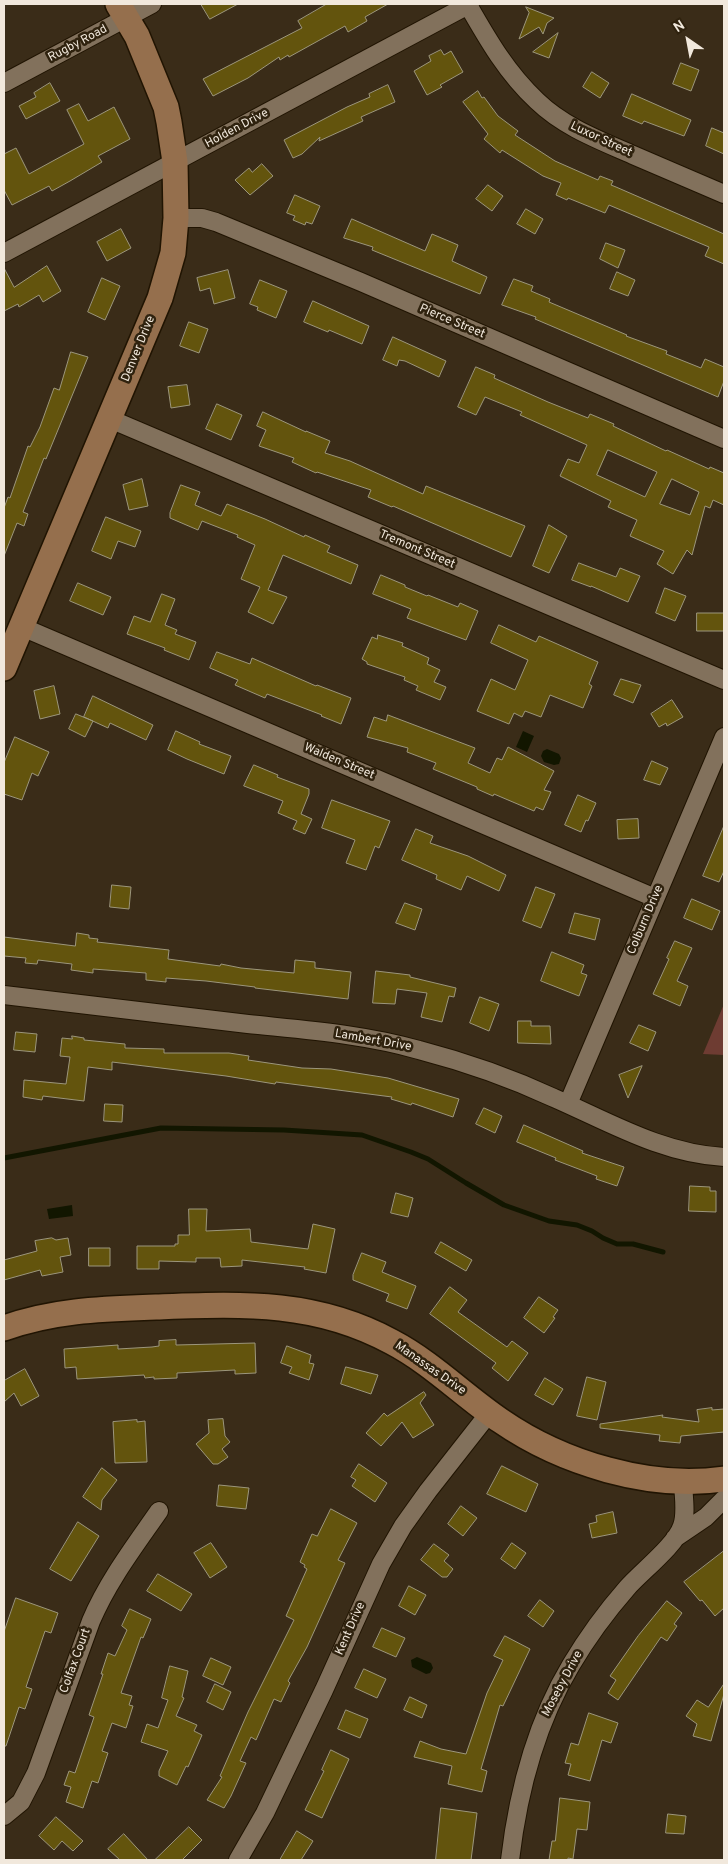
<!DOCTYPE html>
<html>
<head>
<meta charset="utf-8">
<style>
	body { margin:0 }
	#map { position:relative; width:728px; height:1864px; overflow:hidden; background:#3a2c18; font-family:Overpass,sans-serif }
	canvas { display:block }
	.frame { position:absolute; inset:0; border:5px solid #f1e8dc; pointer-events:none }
	.north { position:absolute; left:663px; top:15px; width:50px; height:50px; -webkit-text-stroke:4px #2f220e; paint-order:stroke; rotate:327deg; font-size:14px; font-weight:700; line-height:20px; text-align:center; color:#f1e8dc }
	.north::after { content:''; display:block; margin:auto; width:18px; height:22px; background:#f1e8dc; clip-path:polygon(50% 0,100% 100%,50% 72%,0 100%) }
</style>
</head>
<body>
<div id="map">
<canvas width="728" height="1864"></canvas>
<div class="frame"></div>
<div class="north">N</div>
</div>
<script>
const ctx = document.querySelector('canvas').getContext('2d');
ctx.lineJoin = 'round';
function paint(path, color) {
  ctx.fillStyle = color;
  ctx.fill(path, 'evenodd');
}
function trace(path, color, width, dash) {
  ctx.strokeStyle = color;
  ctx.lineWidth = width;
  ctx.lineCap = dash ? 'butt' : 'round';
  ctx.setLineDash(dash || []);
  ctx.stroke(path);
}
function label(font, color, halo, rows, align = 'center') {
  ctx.font = font + ' Overpass,sans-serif';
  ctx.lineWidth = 5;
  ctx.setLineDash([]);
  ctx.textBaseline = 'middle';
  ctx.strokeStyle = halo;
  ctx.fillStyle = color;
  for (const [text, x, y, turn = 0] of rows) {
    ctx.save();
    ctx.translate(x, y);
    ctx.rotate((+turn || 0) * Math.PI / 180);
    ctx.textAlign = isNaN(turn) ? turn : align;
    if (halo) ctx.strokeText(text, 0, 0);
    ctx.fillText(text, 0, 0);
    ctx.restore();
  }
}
const green = new Path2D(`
	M724 1004V1055L703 1054Z`);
const water = new Path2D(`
	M523 731 534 736 527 752 516 747Z
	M547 749 559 754 561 758 559 764 554 765 544 762 541 756 543 751Z
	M72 1205 73 1216 49 1219 47 1209Z
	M417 1657 431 1663 433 1668 430 1673 426 1674 412 1667 411 1660Z`);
const stream = new Path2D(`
	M4 1158 161 1128 284 1130 362 1135 411 1152 428 1159 466 1183 504 1205 549 1221 577 1225 592 1231 603 1238 617 1244H633L663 1252`);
const building = new Path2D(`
	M201 4H238L210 19Z
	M327 4H388L365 17 367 21 348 32 345 26 289 57 288 55 280 60 279 57 248 78 213 96 203 79 302 28 298 21Z
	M526 7 554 18 547 23 543 34 539 27 519 39 529 13Z
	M558 33 549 58 533 52Z
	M441 50 444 55 451 51 463 72 440 85 442 87 427 95 414 71 431 61 429 56Z
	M681 63 699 70 691 91 673 84Z
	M592 72 609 83 600 98 583 87Z
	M50 83 60 101 26 119 19 106 36 97 34 93Z
	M388 85 395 102 361 117 363 121 319 141 320 137 302 154 293 158 284 140 347 107 370 97 369 94Z
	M478 91 482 98 484 97 498 116 518 131 515 135 555 161 598 180 600 176 613 181 611 185 616 187 724 234V264L705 256 709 247 609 205 605 213 568 198 567 200 556 195 561 183 543 176 502 150 500 153 484 139 488 134 463 102Z
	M632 94 691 120 684 136 644 121 642 124 623 116Z
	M79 104 88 121 114 107 130 139 98 156 102 162 70 181 52 191 49 186 12 205 4 190V154L16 148 29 174 84 144 67 110Z
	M712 128 724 133V154L706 146Z
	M262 164 273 176 250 195 235 180 249 168 252 172Z
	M488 185 503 196 492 211 476 199Z
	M295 195 320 206 312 224 306 222 305 225 293 220 295 216 287 213Z
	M526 209 543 219 535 234 517 224Z
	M352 219 425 251 432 234 458 245 452 261 487 277 480 294 372 250 373 247 344 238Z
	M121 229 131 248 107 261 97 242Z
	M606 243 625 250 618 268 600 259Z
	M47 266 61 291 43 302 39 295 19 307 18 304 4 311V268L14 287Z
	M228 270 235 298 214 304 210 288 200 291 197 278Z
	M617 272 635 280 628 296 610 289Z
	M102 278 120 286 105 320 88 312Z
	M514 279 533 286 531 291 550 299 549 302 627 335 626 336 667 351 666 354 701 368 705 359 724 367V381L718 397 535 319 536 317 502 305Z
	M260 280 287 291 276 318 257 310 258 307 250 304Z
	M313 301 369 326 362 344 329 330 328 332 304 322Z
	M189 322 208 329 199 353 180 346Z
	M393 337 446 361 439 377 405 361 399 360 397 366 383 360Z
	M71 352 88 357 46 459 44 458 23 512 28 514 24 526 17 523 4 556V508L8 497 10 498 28 446 30 447 40 427 54 388 59 390Z
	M476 367 495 375 494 378 548 402 588 418 590 414 614 424 613 426 666 451 667 450 709 469 710 467 724 473V505L713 500 710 508 705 506 692 555 687 550 673 574 657 564 664 551 630 536 637 520 608 507 611 501 560 476 568 459 579 463 587 445 520 415 522 412 485 397 476 415 458 407ZM608 450 657 472 645 497 597 475ZM672 479 699 492 690 515 660 504Z
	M187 385 190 405 171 408 168 387Z
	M217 404 242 415 231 440 206 429Z
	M263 412 306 432V431L330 441 325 453 350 461 423 494 426 486 525 526 511 557 393 506 392 507 368 497 371 490 317 472 316 473 292 462 294 458 259 446 266 430 257 426Z
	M142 479 148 506 129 510 123 485Z
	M181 485 200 492 195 505 221 516 227 504 265 519 304 537 305 535 330 546 327 552 358 565 351 584 283 555 268 590 287 597 273 624 248 612 260 587 241 579 255 545 237 537 238 535 202 521 198 530 170 518V513Z
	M106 517 141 531 135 547 118 541 111 559 92 551Z
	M549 525 567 536 549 573 533 566Z
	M579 563 616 577 620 568 640 576 628 602 591 586V587L572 580Z
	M381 575 405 585V587L427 596 428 595 458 607 460 603 478 611 466 640 407 618 411 609 373 594Z
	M78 583 111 597 103 615 70 601Z
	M665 588 686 596 675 621 656 613Z
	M162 594 175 599 165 625 177 630 175 634 196 642 189 660 164 650 165 648 127 634 134 616 150 622Z
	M697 613H724V631H697Z
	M499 625 536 642 539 636 598 662 589 684 592 686 583 708 550 695 541 717 525 711 522 717 514 713 509 724 477 711 491 679 515 690 528 660 491 643Z
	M378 635 403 643 402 646 429 658 427 664 440 670 434 682 446 687 440 700 416 690 418 686 404 680 405 677 367 664V662L362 659 372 637 377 639Z
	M217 652 250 664 252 658 316 686 317 685 351 698 341 724 321 716 322 715 267 694 265 698 235 685 238 680 210 668Z
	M621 679 641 685 633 703 614 695Z
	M54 686 60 714 40 719 34 691Z
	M93 696 153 725 146 740 110 723 108 728 84 717Z
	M672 700 683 717 667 726 666 723 659 727 651 714Z
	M76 714 93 721 85 737 69 729Z
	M388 715 475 748 468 763 490 773 497 758 502 760 508 747 554 771 544 790 551 792 543 810 536 807 534 811 494 794 493 796 477 789V787L433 769 436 763 407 752 408 748 367 737 374 717 386 721Z
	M176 731 200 742 199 744 231 756 224 774 187 759 168 750Z
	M15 737 49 752 38 776 32 773 22 800 4 794V763Z
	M652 761 668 768 660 785 644 780Z
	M254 765 278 775 277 777 309 789V794L301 814 312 819 305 834 293 829 297 821 278 813 283 801 244 786Z
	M578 795 596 803 588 821 586 820 581 832 565 825Z
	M332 800 390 821 379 848 375 846 366 870 346 863 355 840 322 828Z
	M638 819 639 838 618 839 617 820Z
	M724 826V871L719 882 703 876Z
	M416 829 433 836 430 843 468 856 506 875 499 891 467 876 461 890 436 879 437 875 402 860Z
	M112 885 131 887 129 909 110 907Z
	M536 887 555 894 541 928 523 921Z
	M692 899 720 911 712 930 684 918Z
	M405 903 422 909 415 930 396 923Z
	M575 913 600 919 595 940 569 933Z
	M77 933 89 935V938L98 939 97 942 169 950 168 959 220 966 221 964 241 968 294 973 295 960 315 962V968L351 972 348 999 255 988V987L206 981 166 978V982L146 980V973L93 969V973L71 970 72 964 38 960 37 964 25 963 26 958 4 956V937L75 946Z
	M675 941 692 948 677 981 688 986 680 1006 653 994 669 959 667 958Z
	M552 952 584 965 581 973 587 975 579 996 541 981Z
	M376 971 410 975V977L456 988 454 997 449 996 442 1022 421 1017 427 993 397 989 395 1004 373 1003Z
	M480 997 499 1004 489 1031 470 1023Z
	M518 1021H531V1026H550L551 1044 518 1043Z
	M639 1025 656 1032 648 1051 630 1043Z
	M16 1032 37 1034 35 1052 14 1050Z
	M72 1036 84 1038V1040L125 1044V1048L164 1049V1053H229L249 1056 248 1060 302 1068 331 1069 388 1078 459 1099 453 1117 412 1103 411 1105 391 1099 392 1097 276 1082 275 1084 226 1076 112 1062V1070L88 1067 84 1101 43 1096 42 1100 23 1097 24 1080 66 1084 70 1057 60 1056 62 1038 72 1039Z
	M642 1066 628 1098 619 1075Z
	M105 1104 123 1105 122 1122 104 1121Z
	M484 1108 502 1116 495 1133 476 1124Z
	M524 1125 583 1151 582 1153 624 1167 617 1186 596 1179 597 1176 555 1160 556 1158 517 1142Z
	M690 1186 710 1187V1191H716V1212L689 1211Z
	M396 1193 413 1198 408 1217 391 1213Z
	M189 1209H207L206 1231 250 1229 251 1242 308 1249 313 1224 335 1229 326 1273 304 1269 305 1267 242 1260V1266L221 1267 220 1258H196V1262L159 1261V1269H137V1246H175V1244H178V1235H189Z
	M52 1238 56 1240 68 1238 71 1255 60 1257 63 1272 42 1276 40 1270 4 1280V1260L37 1251 35 1241Z
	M441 1242 472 1260 466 1271 435 1253Z
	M89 1248H110V1266H89Z
	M362 1253 386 1262 382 1272 416 1286 407 1309 386 1301 389 1294 353 1280V1275Z
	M450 1287 467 1300 458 1312 507 1347 512 1341 528 1353 508 1381 492 1368 496 1363 430 1314Z
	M539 1297 558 1310 553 1317 555 1318 544 1333 524 1318Z
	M176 1340V1345L255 1343 256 1373 235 1374V1370L177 1373V1378L154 1379V1377L145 1378 144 1375 77 1379 76 1367 65 1368 64 1349 118 1345V1349L152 1347 159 1346V1341Z
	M287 1346 311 1355 309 1363 314 1364 309 1380 289 1373 292 1367 281 1363Z
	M346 1367 378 1375 371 1394 341 1384Z
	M25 1369 39 1396 21 1406 14 1393 4 1402V1381Z
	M587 1377 606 1382 597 1420 577 1416Z
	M545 1378 563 1389 553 1405 535 1395Z
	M424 1392 426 1395 420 1403 434 1425 413 1438 402 1422 381 1446 366 1433 384 1413 387 1416Z
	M712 1408V1410L724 1409V1432L681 1436 680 1443 659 1441 660 1435 600 1428V1424L663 1415 662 1417 699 1422 697 1410Z
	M223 1419 225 1436 230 1442 222 1449 228 1457 218 1464H213L196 1444 209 1433 208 1420Z
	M137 1420V1422L145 1421 147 1462 115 1463 113 1422Z
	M359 1464 387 1483 375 1502 352 1486 356 1480 351 1477Z
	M502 1466 538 1484 526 1512 487 1494Z
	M102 1468 117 1480 102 1500 101 1510 83 1497Z
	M219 1485 249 1488 246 1509 217 1506Z
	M461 1506 477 1518 463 1536 448 1524Z
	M331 1509 357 1523 338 1560 345 1563 307 1647 288 1681 290 1683 281 1702 274 1699 256 1740 251 1737 240 1761 246 1763 231 1796 224 1808 207 1800 222 1777 220 1776 248 1712 294 1620 286 1616 307 1569 304 1567 305 1565 300 1562 312 1534 317 1536Z
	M613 1512 617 1533 592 1538 589 1524 597 1522 596 1516Z
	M78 1522 99 1536 71 1581 50 1569Z
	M211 1543 227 1567 210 1578 194 1553Z
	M512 1543 526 1553 515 1569 501 1559Z
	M434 1544 449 1555 444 1561 453 1569 447 1577H442L421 1560Z
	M724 1551V1608L715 1616 702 1600 700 1601 684 1582Z
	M158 1574 192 1594 181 1611 147 1591Z
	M409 1586 426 1595 415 1615 399 1606Z
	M16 1598 58 1613 51 1633 45 1631 26 1687 32 1689 25 1709 19 1707 6 1746H4V1632Z
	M540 1600 554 1611 543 1627 528 1616Z
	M667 1601 682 1613 674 1624 677 1626 667 1641 661 1637 618 1700 608 1693 616 1680 610 1676 638 1636Z
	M130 1609 151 1619 143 1638 141 1637 121 1693 132 1696 129 1705 133 1706 126 1728 112 1723 102 1751 108 1753 98 1783 92 1781 83 1808 66 1802 71 1787 64 1785 69 1771 75 1773 94 1717 89 1715 103 1674H101L108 1653 115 1656 127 1630 122 1626Z
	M382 1628 405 1638 396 1657 373 1647Z
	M505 1636 530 1649 503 1706 500 1705 481 1769 487 1771 482 1792 448 1784 452 1766 414 1757 420 1741 441 1749 466 1754 487 1693 503 1660 494 1656Z
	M211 1658 231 1667 223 1685 203 1676Z
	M170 1666 188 1671 182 1697 184 1698 176 1716 197 1725 194 1731 202 1735 188 1767 186 1766 177 1785 159 1776V1771L168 1751 141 1742 147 1724 158 1728 168 1700 162 1698Z
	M364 1669 386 1679 377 1698 355 1688Z
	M215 1684 231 1692 223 1710 207 1702Z
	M724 1684V1694L711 1741 693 1736 697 1724 686 1716 697 1700 708 1707Z
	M410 1697 427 1705 422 1718 404 1710Z
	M346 1710 368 1719 360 1738 338 1729Z
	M589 1713 618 1723 611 1743 602 1740 590 1781 568 1775 571 1764 565 1763 571 1743 578 1745Z
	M331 1750 349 1759 322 1818 305 1810 324 1771 322 1770Z
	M560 1798 590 1802 587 1830 577 1829 573 1859 568 1858V1860H549L552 1841H555Z
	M441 1808 477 1813 471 1860H436Z
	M668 1814 686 1816 684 1834 666 1833Z
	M56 1817 83 1841 73 1851 62 1841 54 1850 39 1836Z
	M189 1827 202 1840 182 1860H155Z
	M297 1831 313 1841 301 1860H280Z
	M124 1834 148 1860H120L108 1849Z`);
const street = new Path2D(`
	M468 5C488 40 507 73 537 101 564 127 599 140 633 155 663 168 694 181 724 194
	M4 83 152 4
	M176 218H202L216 222 361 282 724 439
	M4 253 470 4
	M110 419 724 680
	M22 627 655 898
	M4 995C85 1004 166 1015 248 1024 305 1030 364 1034 419 1050 465 1062 511 1078 554 1098 609 1122 663 1154 724 1157
	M568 1104 724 737
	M675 1538 706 1517 724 1499
	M4 1816 21 1802 36 1773 91 1621C108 1581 134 1547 159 1511
	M238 1860 265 1813 324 1690 381 1564 403 1526 428 1491 490 1412
	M510 1860C518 1792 535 1725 571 1665 587 1638 606 1612 627 1588 641 1572 676 1545 682 1526 687 1513 683 1494 683 1480`);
const secondary = new Path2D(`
	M4 668 160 298 173 253 176 218 175 162 169 122 166 107 137 36 118 4
	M4 1328C55 1310 102 1309 156 1307 241 1304 315 1300 392 1342 432 1363 464 1396 501 1421 562 1463 650 1490 724 1479`);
const streetNames = [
	["Rugby Road",78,44,-28],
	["Holden Drive",237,129,-28],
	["Luxor Street",601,140,25],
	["Pierce Street",452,322,23],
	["Denver Drive",139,349,-68],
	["Tremont Street",417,550,23],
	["Walden Street",339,762,23],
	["Colburn Drive",646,920,-67],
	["Lambert Drive",373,1041,10],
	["Manassas Drive",430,1369,35],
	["Kent Drive",351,1629,-66],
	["Colfax Court",76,1661,-70],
	["Moseby Drive",563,1684,-62]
];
paint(green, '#6e3c32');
paint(water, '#121600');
trace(stream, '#121600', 5);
paint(building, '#63540d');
trace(building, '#9c967c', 1);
trace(street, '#201402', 20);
trace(secondary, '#201402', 28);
trace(street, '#82715c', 18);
trace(secondary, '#956f4d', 25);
label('12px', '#f1e8dc', '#2f220e', streetNames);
</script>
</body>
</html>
